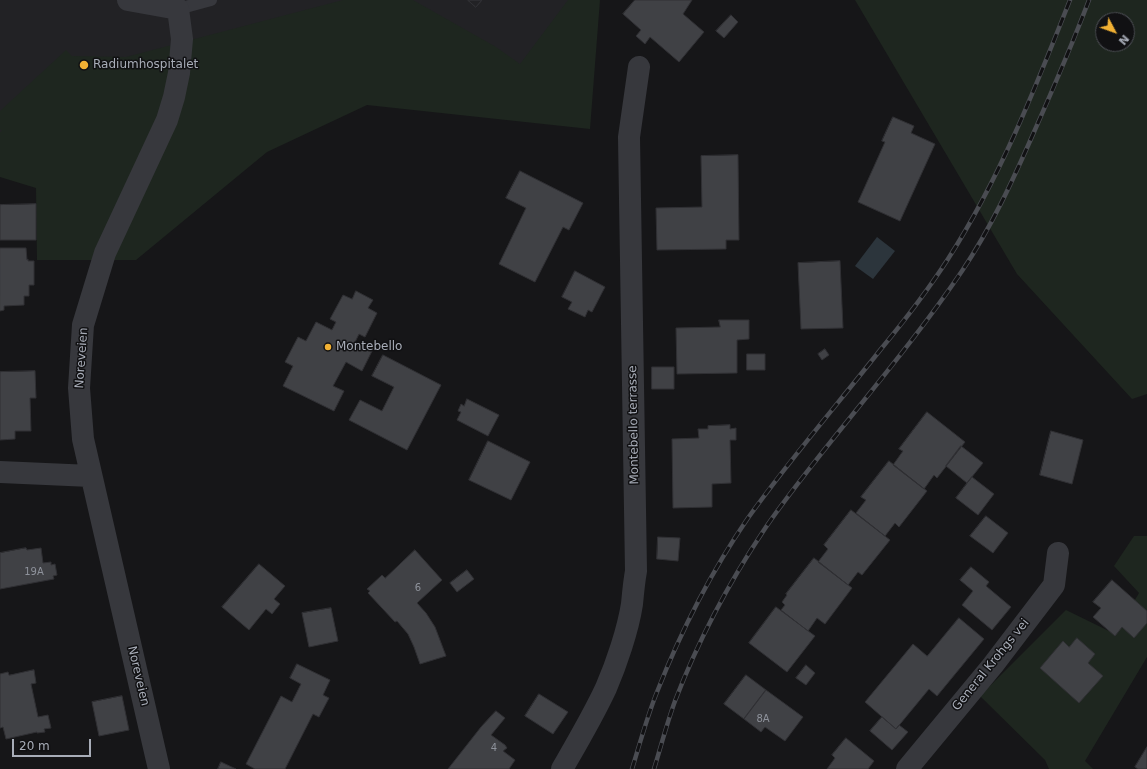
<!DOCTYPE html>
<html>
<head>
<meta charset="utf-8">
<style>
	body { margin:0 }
	#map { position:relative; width:1147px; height:769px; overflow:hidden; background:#161618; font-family:"DejaVu Sans",sans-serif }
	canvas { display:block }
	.north { position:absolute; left:1095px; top:12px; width:40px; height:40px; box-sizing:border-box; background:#111113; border:1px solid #4d4f55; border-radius:50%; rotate:131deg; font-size:11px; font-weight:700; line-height:16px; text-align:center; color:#a8adb8 }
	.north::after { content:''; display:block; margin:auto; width:14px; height:18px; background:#f2b134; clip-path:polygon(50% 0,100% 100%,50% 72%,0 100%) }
	.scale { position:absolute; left:12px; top:739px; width:79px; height:18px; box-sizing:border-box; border:2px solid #a8adb8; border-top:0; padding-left:5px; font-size:12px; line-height:14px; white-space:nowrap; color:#a8adb8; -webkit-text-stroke:3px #111113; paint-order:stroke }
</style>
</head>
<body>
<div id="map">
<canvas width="1147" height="769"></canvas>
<div class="north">N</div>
<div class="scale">20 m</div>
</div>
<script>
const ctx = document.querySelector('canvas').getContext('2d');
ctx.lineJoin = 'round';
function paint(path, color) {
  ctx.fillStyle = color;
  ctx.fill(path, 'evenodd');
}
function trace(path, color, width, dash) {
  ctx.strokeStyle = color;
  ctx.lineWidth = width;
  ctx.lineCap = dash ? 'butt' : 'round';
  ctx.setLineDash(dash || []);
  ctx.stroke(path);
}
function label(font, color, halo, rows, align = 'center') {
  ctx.font = font + ' "DejaVu Sans",sans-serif';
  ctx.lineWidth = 3;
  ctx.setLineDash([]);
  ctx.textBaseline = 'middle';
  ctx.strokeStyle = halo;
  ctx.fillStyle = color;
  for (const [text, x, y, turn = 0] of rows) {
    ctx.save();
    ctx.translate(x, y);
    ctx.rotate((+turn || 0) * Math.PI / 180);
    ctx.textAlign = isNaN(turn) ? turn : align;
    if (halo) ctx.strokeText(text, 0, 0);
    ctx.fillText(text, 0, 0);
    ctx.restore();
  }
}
const built = new Path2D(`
	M0 0H584L521 74 0 148Z`);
const green = new Path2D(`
	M343 0H413L496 47 520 64 568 0H600L590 129 367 105 267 152 136 260H37L36 188 0 177V132L2 131 0 129V111L66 50 72 56 126 57Z
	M855 0H1147V394L1132 399 1017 274ZM1103 20H1127V44H1103Z
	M1134 536H1147V657L1085 761 1093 769H1049L1045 760 980 696 1066 610 1115 634 1139 593 1114 566Z`);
const water = new Path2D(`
	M877 237 895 251 873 279 855 266Z`);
const building = new Path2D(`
	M468 0H482L476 7Z
	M468 0H482L476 7Z
	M635 0H692L683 14 704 32 679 62 650 37 645 44 636 36 641 30 623 14Z
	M731 15 738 22 724 38 716 31Z
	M893 117 914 126 911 133 935 144 900 221 858 202 885 142 882 141Z
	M738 155 739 240H726V249L657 250 656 208 702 207 701 156Z
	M520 171 583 203 569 230 563 227 535 282 499 264 526 208 506 198Z
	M36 204V240H0V205Z
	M0 248H26L27 260 28 259V261H34V285H29V296H24V305L4 306V310L0 311Z
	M840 261 843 328 801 329 798 263Z
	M575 271 605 287 592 312 588 310 585 317 568 309 572 302 562 297Z
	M356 291 373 300 368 308 377 313 365 337 359 334 355 342 372 351 362 371 346 362 333 386 344 391 334 411 283 386 293 366 285 362 298 337 306 341 316 322 332 330 336 322 330 319 343 295 352 299Z
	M719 320H749V339L737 340V373L677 374 676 328 720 327Z
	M825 349 829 355 822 360 818 354Z
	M747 354H765V370H747Z
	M383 355 441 385 407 450 349 420 360 400 382 411 394 387 372 376Z
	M652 367H674V389H652Z
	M35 371 36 398H30L31 431H15V439L0 440V372Z
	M467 399 499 415 488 436 457 420 461 412 458 411 461 404 464 406Z
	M927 412 965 442 937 478 934 475 924 489 893 465 903 451 899 449Z
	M730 425V429L736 428V440H730L731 483 712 484V507L673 508 672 439 699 438 698 429H708V426Z
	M1051 431 1083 440 1072 484 1040 475Z
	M488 441 530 462 511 500 469 480Z
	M961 446 983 463 967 483 946 466Z
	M889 461 927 491 899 527 895 523 885 536 856 513 866 500 861 497Z
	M972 477 994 494 978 515 956 498Z
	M851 510 890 540 862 575 858 572 848 585 818 562 828 549 824 545Z
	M986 516 1008 533 993 553 970 536Z
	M658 537 680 538 678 561 657 559Z
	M26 548 27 550 41 548 43 563 51 562V565L55 564 57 575 53 576 54 579 0 589V553Z
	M415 550 442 580 417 603 426 613 435 627 446 656 420 664 414 647 408 634 397 621 395 622 368 593 370 591 367 589 382 575 385 578Z
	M814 558 852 588 825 624 817 618 808 631 781 610 785 605 782 602 787 595 786 594Z
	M259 564 285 586 274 599 280 604 272 614 266 609 249 630 222 607Z
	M971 567 989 582 986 586 1011 607 992 630 962 605 973 591 960 580Z
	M467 570 474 579 457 592 450 583Z
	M1112 580 1147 611V623L1134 638 1122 627 1115 636 1093 617 1101 608 1093 602Z
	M776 607 815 636 787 672 749 643Z
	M331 608 338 641 309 647 302 613Z
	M959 618 984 639 937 696 929 689 896 729 865 702 913 644 927 656Z
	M1077 638 1095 654 1088 663 1103 676 1079 703 1040 668 1063 641 1069 647Z
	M297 664 330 680 323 695 329 698 319 717 313 714 285 769H255L246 764 281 696 292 702 301 684 290 678Z
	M806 665 815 673 806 685 796 678Z
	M34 670 36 683 31 684 38 717 48 715 51 728 44 729 45 732 37 733V732L6 739 3 727 0 728V674L8 672 9 675Z
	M746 675 766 690 744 719 724 704Z
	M766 690 803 717 785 741 765 727 761 732 744 719Z
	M539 694 568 712 553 734 525 716Z
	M122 696 129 730 99 736 92 702Z
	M496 711 505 718 491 735 505 745 507 748 503 751 515 760 509 769H448L481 727Z
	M882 717 896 729 899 725 908 732 892 750 870 731Z
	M846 738 874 761 868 769H827L835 758 832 755Z
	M1147 747V769H1138L1135 767Z
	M221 762 236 769H218Z`);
const lane = new Path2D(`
	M178 9 211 0`);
const street = new Path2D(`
	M128 0 178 9 182 39 179 73 174 97 167 120 105 253 83 325 79 388 83 439 159 769
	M0 472 91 476
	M562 769C577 743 593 716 606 688 616 665 628 630 632 604 633 593 634 582 636 571L629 137 639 67
	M907 769 993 665 1054 585 1058 553`);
const rail = new Path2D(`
	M632 769C640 743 647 717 657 692 681 631 711 572 748 518 790 459 837 405 881 349 905 320 928 290 948 259 1000 178 1035 89 1070 0
	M654 769C661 746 667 723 675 701 698 641 728 584 764 530 780 506 799 482 817 459 866 397 918 336 962 271 991 228 1013 180 1034 132 1053 89 1072 45 1089 0`);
const markers = [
	[84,65,5,"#f2b134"],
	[328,347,4,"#f2b134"]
];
const numberNames = [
	["19A",34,572],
	["6",418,588],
	["8A",763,719],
	["4",494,748]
];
const poiNames = [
	["Radiumhospitalet",93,65],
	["Montebello",336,347]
];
const streetNames = [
	["Noreveien",82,358,-86],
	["Montebello terrasse",634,425,-91],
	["General Krohgs vei",991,665,-51],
	["Noreveien",138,676,77]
];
paint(built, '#222225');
paint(green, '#1e261f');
paint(water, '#2c353c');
paint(building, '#404145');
trace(building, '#303034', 1);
trace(lane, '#37383d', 12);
trace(street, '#37383d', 22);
trace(rail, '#4a4c52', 4.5);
trace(rail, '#111113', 3, [9]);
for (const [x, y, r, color] of markers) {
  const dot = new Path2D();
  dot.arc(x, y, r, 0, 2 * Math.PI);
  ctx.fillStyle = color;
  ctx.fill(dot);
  trace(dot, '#111113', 1.5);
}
label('10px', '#8e929b', null, numberNames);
label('12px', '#a8adb8', '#111113', poiNames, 'left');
label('12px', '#a8adb8', '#111113', streetNames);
</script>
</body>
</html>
